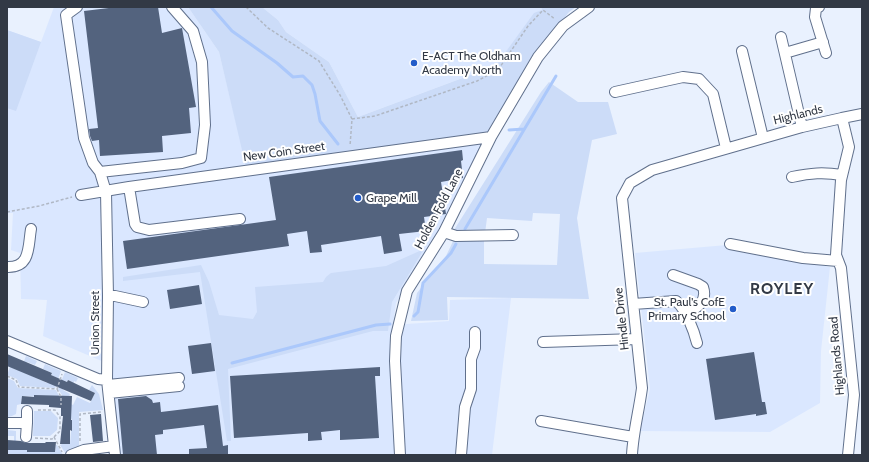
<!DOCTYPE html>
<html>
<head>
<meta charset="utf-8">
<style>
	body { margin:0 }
	#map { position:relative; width:869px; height:462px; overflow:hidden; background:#e9f1fe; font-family:Cabin,sans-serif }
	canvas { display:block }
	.frame { position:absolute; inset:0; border:8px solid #323945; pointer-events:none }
</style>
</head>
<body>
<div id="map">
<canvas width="869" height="462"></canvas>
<div class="frame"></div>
</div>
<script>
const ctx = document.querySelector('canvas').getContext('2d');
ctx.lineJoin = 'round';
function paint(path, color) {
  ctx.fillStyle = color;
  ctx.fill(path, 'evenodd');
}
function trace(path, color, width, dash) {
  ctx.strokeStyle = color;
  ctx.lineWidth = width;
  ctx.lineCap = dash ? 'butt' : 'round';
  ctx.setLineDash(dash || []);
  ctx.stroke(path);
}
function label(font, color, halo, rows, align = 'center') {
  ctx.font = font + ' Cabin,sans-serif';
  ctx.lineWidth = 4;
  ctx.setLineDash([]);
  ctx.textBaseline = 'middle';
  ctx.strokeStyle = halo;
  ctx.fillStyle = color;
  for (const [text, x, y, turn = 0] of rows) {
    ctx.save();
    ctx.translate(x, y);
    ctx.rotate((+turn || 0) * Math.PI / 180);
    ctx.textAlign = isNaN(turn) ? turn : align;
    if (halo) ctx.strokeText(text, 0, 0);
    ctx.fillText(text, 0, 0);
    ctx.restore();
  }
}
const built = new Path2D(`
	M54 7H188L219 52 247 167 489 135 441 227 396 303 393 325 449 321 450 300 511 298 492 455H120L111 365 43 336 47 300 21 299 20 253 11 250 13 213H7V30L41 42Z
	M262 7H541L542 10 497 64 492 67 358 117 329 62 286 32 278 20Z
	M727 245 830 267 821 351 820 403 770 432 640 431 650 389 635 253Z`);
const green = new Path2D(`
	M188 7H262L278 20 286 32 329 62 358 117 492 67 497 64 534 13 542 10 541 7H576L569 12 557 27 489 135 246 167 219 52Z
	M7 30 41 42 16 111 7 108Z
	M549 82 578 102H608L617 134 592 140 577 218 589 299 447 297 448 320 411 321 417 293 446 256 455 237 484 238V264L557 265 560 214 533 213 532 221 487 218 485 233 454 230 541 92Z
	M424 249 392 302 388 331H373L228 369 231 441H227L200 272 123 281V277L201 265 209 282 219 315 253 319 257 312 255 287 323 282 326 277 331 273 386 266Z
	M26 356 37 361 35 365 27 362 23 372 47 383 57 378 51 375 52 373 43 369 45 364 61 371 55 388 20 386 17 379 7 375 10 367 17 370 19 363 23 364Z
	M65 372 78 378 76 382 74 381V383L68 380 67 382 65 381 62 387 64 388 63 390 70 394 67 402 73 405 77 397 90 403 95 393 89 390 92 385 99 394 103 410 79 412V447L78 448 66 454 60 445 62 444H70L72 420 62 405V395L58 389Z
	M7 378 14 381 18 388 56 390 60 398 22 396 21 404 17 405 16 414 12 416 7 417Z
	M34 411H51L58 418 57 430 50 436H33Z
	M7 430 16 431V442H18V450H27V452H55L56 445H57L63 455H7V447L14 446V436H7Z`);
const stream = new Path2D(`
	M211 7 232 31 277 63 293 77 303 76 312 85 315 94 320 121 338 144
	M509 130 524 129
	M465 229 556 76
	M414 316 418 312 423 283 451 253 456 244
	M232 363 376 325 390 324`);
const building = new Path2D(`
	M117 7H158L162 33 182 28 196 107 189 108 191 133 162 136 163 152 100 156 99 140 92 141 90 136 89 129 98 128 84 11Z
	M462 150 463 160 461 161 463 178 441 182 446 214 424 217 426 231 399 234 402 251 384 254 381 236 321 245 322 252 310 253 307 231 287 234 289 246 127 269 123 241 276 220 269 177Z
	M199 285 202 304 170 309 167 290Z
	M211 343 215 371 192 374 188 346Z
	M754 352 762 402H765L767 414 756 416V414L715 420 706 359Z
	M7 354 52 373 51 375 67 382 68 380 95 393 91 401 7 366Z
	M380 367V376H375L379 438 340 440V430L321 432 322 440 308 441V433L234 438 230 376Z
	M34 395 72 396 71 420H72V431L70 430V444H60L63 416H61V408L49 407V405L21 404 22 396 34 397Z
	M146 396 152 400 153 403 160 402 161 412 218 405 223 446 228 445V455H189V449L207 448 204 425 163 430V434L155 435 157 455H123L118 399Z
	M101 414 103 441 93 442 90 415Z
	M7 440 21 441 26 443H45L46 442H56L55 452H27V450H7Z`);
const path = new Path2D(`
	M246 7 268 28 319 61 340 95 352 119 350 146
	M352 119 375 116 477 81 492 73 500 67 528 26 543 10 555 19
	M7 212 39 206 72 197
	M7 376 16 380 19 387 57 389 62 374
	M57 389 61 397V405
	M54 437 62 452
	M35 438 52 439 60 431V417L55 410H37
	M80 441V414L101 412`);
const minor = new Path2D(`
	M77 7 66 15 84 138 93 163 100 172 106 192 108 296 107 380 115 455
	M819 7 816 8 815 17 826 53
	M781 37 802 127
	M742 51 763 138
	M785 53 823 42
	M615 92 683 77 699 79 713 94 726 148
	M842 118 862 114
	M100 172 182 163 201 158 205 125 202 62 193 31 172 7
	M792 177C811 173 823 172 842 175
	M129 187 135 224 137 227 149 230 240 219
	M81 195 129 187 491 137
	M444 232 456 236 513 235
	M730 244 803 258 838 261
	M7 267C31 268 28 246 31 229
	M673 275 698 284 703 287C708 302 696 309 685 314
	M108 296H115L143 302
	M633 304 676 301C686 309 694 331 697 343
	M7 341 98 379 107 380
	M543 342 636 339
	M108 385 179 378
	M109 393 179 386
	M541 421 633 437
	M7 423H27V411
	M26 437 27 423
	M71 455 84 450 114 446
	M400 455 395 361 396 336 407 291 444 232 491 137 538 57 563 26 589 7
	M461 455 465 407 471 389V359L475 348V332
	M632 455C633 433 639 411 642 388L622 198 630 183 652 170 802 127 842 118 849 147 841 180 836 255 841 268 854 395 848 455`);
const markers = [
	[414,63,4,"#235cc9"],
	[358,198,4,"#235cc9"],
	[733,309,4,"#235cc9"]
];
const poiNames = [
	["E-ACT The Oldham",422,56],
	["Academy North",422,70],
	["Grape Mill",366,198],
	["St. Paul's CofE",725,302,"right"],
	["Primary School",725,316,"right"]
];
const streetNames = [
	["Highlands",798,115,-14],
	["New Coin Street",284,152,-8],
	["Holden Fold Lane",439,209,-62],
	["Hindle Drive",622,319,-96],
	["Union Street",95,323,-90],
	["Highlands Road",837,356,-95]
];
const districtNames = [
	["ROYLEY",782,289]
];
paint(built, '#dae7ff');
paint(green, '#ccdcf8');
trace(stream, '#abc8fb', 3);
paint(building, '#53637e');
trace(minor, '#60708c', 12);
trace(path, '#b0b8c5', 1.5, [3, 2]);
trace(minor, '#fff', 10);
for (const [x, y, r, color] of markers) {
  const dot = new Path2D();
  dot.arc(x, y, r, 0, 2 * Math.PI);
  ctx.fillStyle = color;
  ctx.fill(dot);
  trace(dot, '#fff', 1.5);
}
label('12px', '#323945', '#fff', poiNames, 'left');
label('12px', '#323945', '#fff', streetNames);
ctx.letterSpacing = '1px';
label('bold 16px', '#323945', '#fff', districtNames);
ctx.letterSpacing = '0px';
</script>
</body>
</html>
